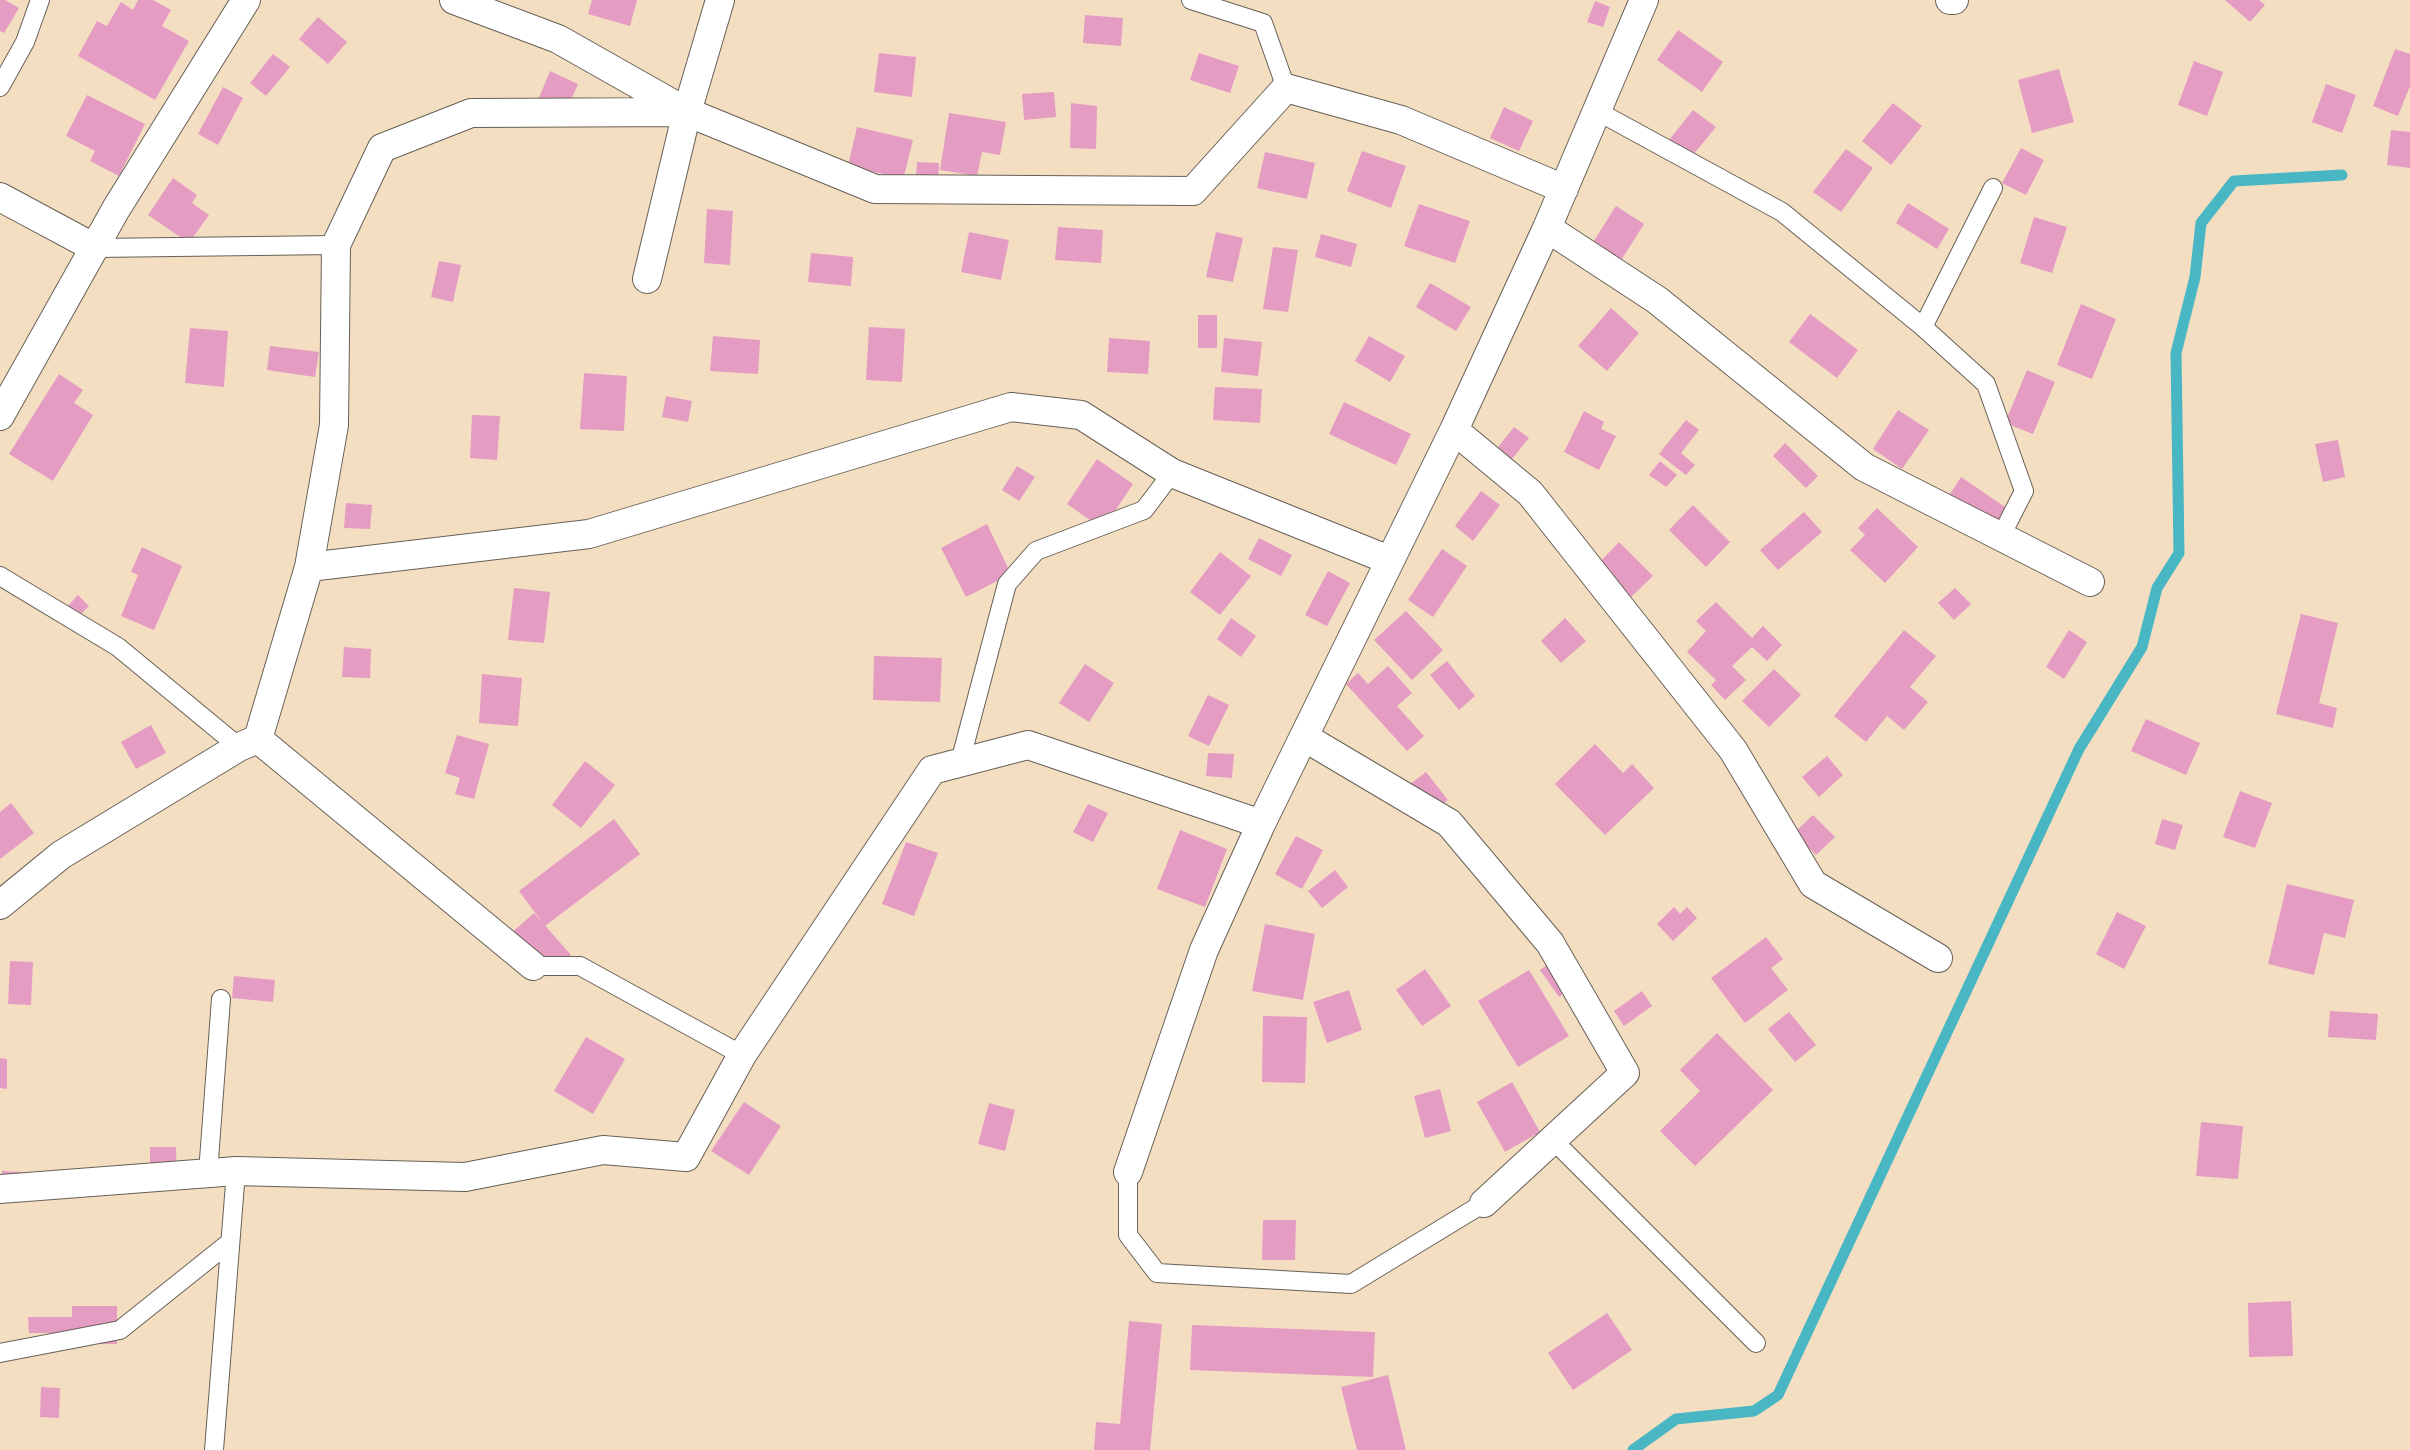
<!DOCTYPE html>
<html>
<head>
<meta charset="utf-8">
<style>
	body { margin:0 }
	canvas { display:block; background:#f3dec2 }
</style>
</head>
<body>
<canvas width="2410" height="1450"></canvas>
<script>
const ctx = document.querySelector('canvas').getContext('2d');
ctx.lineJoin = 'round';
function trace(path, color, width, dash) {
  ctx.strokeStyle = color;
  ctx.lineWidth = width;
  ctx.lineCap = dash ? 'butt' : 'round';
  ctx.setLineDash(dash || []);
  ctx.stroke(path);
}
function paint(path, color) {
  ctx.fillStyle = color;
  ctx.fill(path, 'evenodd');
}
const stream = new Path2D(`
	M1633 1450 1676 1419 1754 1411 1778 1395 2079 749 2142 647 2157 588 2179 553 2176 353 2195 277 2201 223 2234 181 2342 175`);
const building = new Path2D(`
	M0 0H5L19 8 4 33 0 31Z
	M138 0H153L171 10 162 26 189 41 155 100 78 56 97 21 107 26 121 2 133 10Z
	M592 0H637L630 26 588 14Z
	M2225 0H2259L2265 5 2250 22Z
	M1595 1 1610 7 1603 27 1587 22Z
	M1085 15 1123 18 1121 46 1083 43Z
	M318 17 347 42 328 64 299 39Z
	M1678 30 1723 62 1702 92 1657 60Z
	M2395 49 2410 54V86L2398 116 2373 106Z
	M879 53 916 57 912 97 874 92Z
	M1199 53 1239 66 1230 93 1190 80Z
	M273 54 290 67 266 96 250 83Z
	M2194 61 2223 72 2207 116 2178 105Z
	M2059 69 2074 122 2032 133 2018 80Z
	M550 71 578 84 566 112 538 100Z
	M2326 84 2356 95 2342 133 2312 122Z
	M223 87 243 98 218 145 198 134Z
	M1054 92 1056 117 1024 120 1022 94Z
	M87 95 145 124 119 176 90 161 95 151 66 136Z
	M1071 103 1097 106 1096 149 1070 148Z
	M1893 103 1922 126 1891 165 1862 141Z
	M1504 107 1533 121 1519 151 1490 138Z
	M1693 110 1716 127 1683 167 1661 150Z
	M949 113 1006 122 1000 155 982 152 977 176 940 170Z
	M857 127 913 140 901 188 881 183 883 174 848 166Z
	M2391 130 2410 132V168L2387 165Z
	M2021 148 2044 160 2026 195 2002 183Z
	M1846 149 1873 168 1841 212 1813 192Z
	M1362 151 1406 166 1391 208 1347 191Z
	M1265 152 1315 163 1307 199 1257 188Z
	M917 162 939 163 938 188 915 187Z
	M173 178 197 195 192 203 209 215 189 243 148 215Z
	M1908 203 1949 229 1937 249 1896 223Z
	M1419 204 1470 221 1455 263 1404 246Z
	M1616 206 1644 224 1613 273 1585 255Z
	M707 209 733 211 730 265 704 263Z
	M2034 217 2067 227 2052 273 2020 263Z
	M1058 227 1103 230 1101 263 1055 260Z
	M969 232 1009 240 1001 280 961 272Z
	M1216 232 1243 238 1233 282 1206 277Z
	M1321 234 1357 244 1351 267 1315 257Z
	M1273 247 1298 250 1288 312 1263 309Z
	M811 253 853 257 851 286 808 282Z
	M439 261 461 265 453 302 431 297Z
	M1430 283 1471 307 1456 331 1416 307Z
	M2081 304 2116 319 2092 379 2057 365Z
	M1611 308 1639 333 1607 371 1578 346Z
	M1810 314 1858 350 1837 378 1789 342Z
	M1198 315H1217V348H1198Z
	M869 327 905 329 902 382 866 380Z
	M190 328 228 331 224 387 185 383Z
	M713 336 760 340 758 374 710 371Z
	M1369 336 1405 356 1390 382 1355 361Z
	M1109 338 1150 341 1148 374 1107 372Z
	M1224 338 1262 342 1258 376 1221 372Z
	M270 346 319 352 315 377 267 370Z
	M2027 370 2055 382 2033 434 2005 423Z
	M584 373 627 376 624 431 580 429Z
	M59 374 83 390 74 403 93 415 53 481 9 454Z
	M1215 387 1262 389 1260 423 1213 420Z
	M666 396 692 401 688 422 662 417Z
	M1344 402 1411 434 1396 465 1329 434Z
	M1898 410 1929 430 1902 469 1873 449Z
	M1584 411 1604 422 1601 429 1616 436 1599 470 1564 452Z
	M472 415 500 416 497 460 470 458Z
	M1686 420 1699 430 1681 453 1695 465 1686 475 1659 454Z
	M1514 427 1529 438 1498 476 1484 465Z
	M2338 440 2345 477 2323 482 2315 444Z
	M1785 443 1818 476 1806 488 1773 456Z
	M1097 459 1133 484 1103 529 1067 504Z
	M1660 461 1677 475 1666 487 1649 475Z
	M1017 466 1035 477 1019 501 1002 490Z
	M1961 477 2008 509 1987 541 1940 510Z
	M1481 491 1500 505 1473 541 1455 526Z
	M346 503 372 505 370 529 344 528Z
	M1693 505 1730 542 1706 567 1669 530Z
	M1877 508 1918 547 1885 583 1850 550 1865 535 1858 528Z
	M1804 512 1822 532 1778 570 1760 550Z
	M987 524 1011 574 966 597 941 548Z
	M1259 538 1292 555 1281 576 1248 559Z
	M1619 542 1653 576 1630 598 1597 565Z
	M142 547 182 566 154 630 121 616 138 575 131 572Z
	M1442 549 1467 566 1433 617 1408 600Z
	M1220 552 1251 576 1220 615 1190 592Z
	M1328 571 1350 583 1327 626 1305 615Z
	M514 588 550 592 544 643 508 640Z
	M1955 588 1971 604 1954 620 1938 603Z
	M78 595 89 606 75 620 65 609Z
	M1716 602 1752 638 1763 626 1782 645 1767 661 1752 647 1732 666 1746 680 1725 700 1711 685 1716 680 1687 652 1706 631 1696 621Z
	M1406 611 1443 650 1412 680 1374 640Z
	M2301 614 2338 623 2319 703 2337 708 2333 728 2276 714Z
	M1231 618 1256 636 1241 657 1217 639Z
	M1565 618 1586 641 1561 663 1541 641Z
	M1904 630 1936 656 1910 687 1928 702 1904 730 1887 716 1866 742 1834 716Z
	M2069 630 2087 642 2064 679 2046 667Z
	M344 647 371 649 370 678 342 677Z
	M874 656 942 658 940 702 873 700Z
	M1447 661 1475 696 1459 710 1430 675Z
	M1085 664 1114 683 1089 722 1059 703Z
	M1388 666 1412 693 1397 706 1424 736 1407 751 1346 684 1358 673 1368 684Z
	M1774 669 1801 695 1769 727 1742 701Z
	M482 674 522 678 518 726 479 723Z
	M1208 695 1229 705 1209 746 1188 736Z
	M2146 719 2200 743 2186 775 2131 751Z
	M151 725 166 753 136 769 121 742Z
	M457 735 489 744 474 799 455 794 460 778 445 773Z
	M1595 744 1623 773 1632 764 1654 788 1605 835 1555 784Z
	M1208 753 1234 754 1232 778 1206 776Z
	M1827 756 1843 775 1819 797 1802 777Z
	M585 761 615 785 581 828 552 805Z
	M1426 772 1448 800 1430 813 1409 785Z
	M2240 791 2272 803 2255 848 2223 837Z
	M11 803 34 833 0 859V812Z
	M1088 804 1108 813 1093 842 1073 832Z
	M1813 815 1835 837 1816 855 1794 833Z
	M614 819 640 854 545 926 519 891Z
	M2162 819 2183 825 2175 850 2155 844Z
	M1180 830 1227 849 1205 907 1157 889Z
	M1296 836 1323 850 1302 889 1275 874Z
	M906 842 938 853 914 916 882 904Z
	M1335 870 1348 887 1322 908 1308 891Z
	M2287 884 2354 900 2345 938 2324 933 2314 975 2268 964Z
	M1674 907 1680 914 1687 907 1697 918 1673 941 1657 924Z
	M2117 912 2146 926 2124 969 2096 954Z
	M534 913 571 955 547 977 509 935Z
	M1265 924 1315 934 1303 1000 1252 991Z
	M1766 937 1783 959 1771 968 1788 990 1745 1023 1711 978Z
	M1556 959 1575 984 1559 997 1540 970Z
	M10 961 33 962 31 1005 8 1004Z
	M1425 969 1451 1006 1422 1026 1396 990Z
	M1529 970 1569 1036 1518 1067 1478 1001Z
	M234 976 275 980 273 1002 232 998Z
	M1349 990 1362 1030 1327 1043 1313 1002Z
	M1642 991 1652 1006 1624 1026 1614 1011Z
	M2330 1011 2378 1014 2376 1040 2328 1037Z
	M1789 1012 1816 1045 1795 1062 1768 1029Z
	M1263 1016 1307 1017 1305 1083 1262 1082Z
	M1717 1033 1773 1090 1695 1166 1660 1131 1700 1091 1680 1070Z
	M586 1037 625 1059 593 1114 554 1091Z
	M0 1058 7 1059V1089L0 1088Z
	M1512 1082 1540 1132 1505 1152 1477 1102Z
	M1440 1089 1451 1131 1425 1138 1414 1096Z
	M744 1102 781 1126 749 1175 711 1151Z
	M989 1103 1015 1110 1005 1151 978 1144Z
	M2201 1122 2243 1126 2238 1179 2196 1176Z
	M150 1147H176L177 1181 150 1182Z
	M2 1171 22 1172 21 1188H2Z
	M1263 1220H1296L1295 1260H1262Z
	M2291 1301 2293 1356 2249 1357 2248 1303Z
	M72 1306H117V1344H74V1333H29L28 1317H72Z
	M1607 1313 1632 1350 1573 1390 1548 1353Z
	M1129 1321 1162 1324 1150 1450H1094L1096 1422 1120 1424Z
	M1192 1325 1375 1332 1373 1377 1190 1370Z
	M1388 1375 1406 1450H1357L1341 1387Z
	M41 1387 60 1388 59 1418 40 1417Z`);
const lane = new Path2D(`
	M1191 0 1263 23 1286 88
	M0 87 25 42 40 0
	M1597 111 1782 212 1923 327 1986 384 2024 491 2001 536
	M95 248 336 245
	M1923 327 1993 188
	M0 576 118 647 239 747
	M960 762 1007 584 1036 551 1144 510 1172 473
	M533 966H580L742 1055
	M1553 1140 1756 1343
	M1128 1172V1235L1157 1273 1351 1284 1484 1203
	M208 1173 221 999
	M0 1353 120 1330 230 1242
	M214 1450 236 1171`);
const street = new Path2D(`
	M454 0 558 39 687 112 875 189 1193 191 1286 88 1401 120 1564 189
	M1950 0H1954
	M0 197 95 248
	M1547 228 1657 300 1864 467 2090 582
	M647 279 687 112 720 0
	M0 416 116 209 246 0
	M1454 430 1530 493 1733 750 1813 884 1938 958
	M309 567 589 534 1011 407 1081 415 1172 473 1389 560
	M1304 737 1449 823 1550 943 1625 1073 1484 1203
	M258 739 533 966
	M0 905 61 855 239 747 258 739 309 567 334 425 336 245 382 148 471 113 687 112
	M1128 1172 1204 950 1261 824 1454 430 1547 228 1644 0
	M0 1189 236 1171 465 1177 603 1150 686 1157 742 1055 932 770 1028 745 1261 824`);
trace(stream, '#48b6c3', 11);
paint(building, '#e59cc3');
trace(lane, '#676056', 20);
trace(street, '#676056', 30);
trace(lane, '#fff', 18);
trace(street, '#fff', 28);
</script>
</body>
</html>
